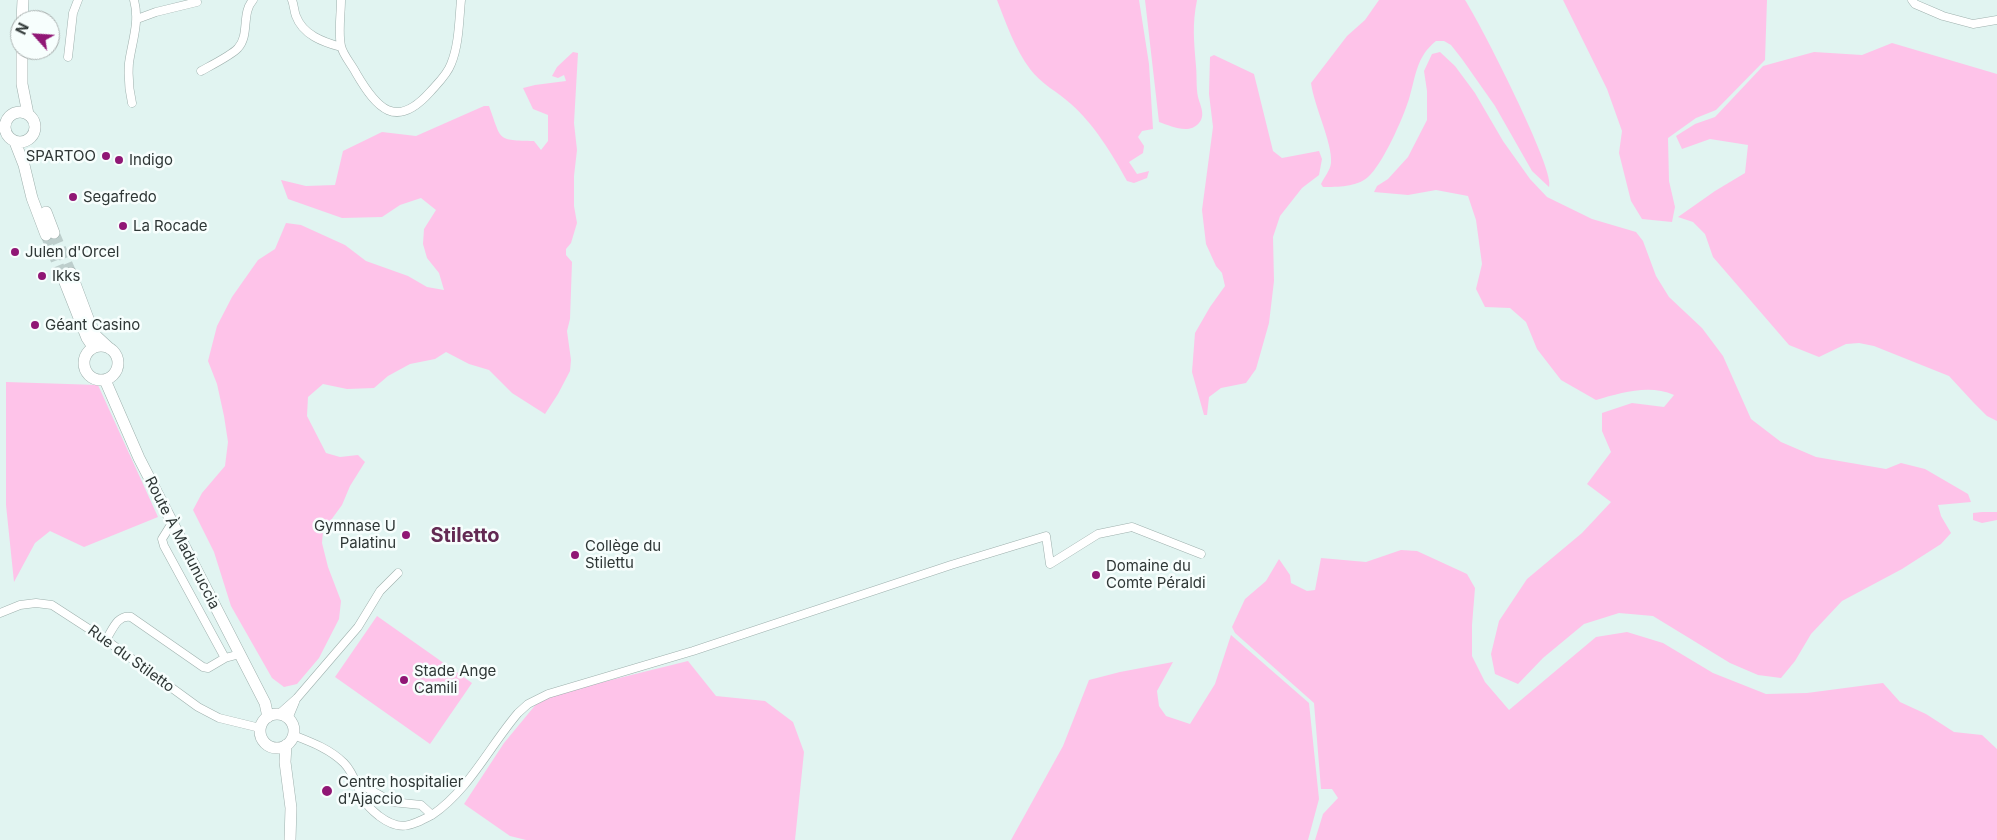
<!DOCTYPE html>
<html>
<head>
<meta charset="utf-8">
<style>
	body { margin:0 }
	#map { position:relative; width:1997px; height:840px; overflow:hidden; background:#e1f4f1; font-family:Inter,sans-serif }
	canvas { display:block }
	.north { position:absolute; left:10px; top:10px; width:50px; height:50px; box-sizing:border-box; background:#f7fefd; border:1px solid #a7aead; border-radius:50%; rotate:296deg; font-size:14px; font-weight:700; line-height:20px; text-align:center; color:#2f3736 }
	.north::after { content:''; display:block; margin:auto; width:18px; height:22px; background:#901775; clip-path:polygon(50% 0,100% 100%,50% 72%,0 100%) }
</style>
</head>
<body>
<div id="map">
<canvas width="1997" height="840"></canvas>
<div class="north">N</div>
</div>
<script>
const ctx = document.querySelector('canvas').getContext('2d');
ctx.lineJoin = 'round';
function paint(path, color) {
  ctx.fillStyle = color;
  ctx.fill(path, 'evenodd');
}
function trace(path, color, width, dash) {
  ctx.strokeStyle = color;
  ctx.lineWidth = width;
  ctx.lineCap = dash ? 'butt' : 'round';
  ctx.setLineDash(dash || []);
  ctx.stroke(path);
}
function label(font, color, halo, rows, align = 'center') {
  ctx.font = font + ' Inter,sans-serif';
  ctx.lineWidth = 5;
  ctx.setLineDash([]);
  ctx.textBaseline = 'middle';
  ctx.strokeStyle = halo;
  ctx.fillStyle = color;
  for (const [text, x, y, turn = 0] of rows) {
    ctx.save();
    ctx.translate(x, y);
    ctx.rotate((+turn || 0) * Math.PI / 180);
    ctx.textAlign = isNaN(turn) ? turn : align;
    if (halo) ctx.strokeText(text, 0, 0);
    ctx.fillText(text, 0, 0);
    ctx.restore();
  }
}
const green = new Path2D(`
	M997 0H1139L1149 64 1153 129 1142 131 1138 137 1144 146 1143 153 1129 162 1137 174 1149 171 1147 178 1134 183 1127 181C1113 155 1093 123 1071 104 1058 92 1041 84 1030 69 1015 49 1006 23 997 0Z
	M1145 0H1197C1192 25 1194 41 1196 66 1197 76 1196 87 1198 97 1200 105 1206 115 1199 123 1189 135 1171 126 1159 122Z
	M1379 0H1465C1479 21 1557 173 1549 187L1532 171 1495 106 1462 59 1451 45 1444 41H1436C1416 57 1416 76 1409 99 1403 118 1383 164 1368 177 1357 187 1337 187 1323 187L1321 184C1324 177 1330 171 1331 163 1333 144 1314 106 1311 83L1347 36 1365 20Z
	M1563 0H1767L1765 60 1716 110 1696 118 1668 138 1669 181 1675 207 1672 222 1642 219 1631 201 1619 153 1622 131 1607 89Z
	M1892 43 1997 74V421L1987 416 1973 402 1949 376 1874 346 1859 343 1846 344 1819 357 1789 345 1713 257 1705 234 1693 222 1678 217 1715 191 1745 173 1748 145 1710 139 1682 149 1676 136 1695 124 1715 117 1763 66 1814 52 1862 55Z
	M573 52 578 53 574 123 577 150 574 176V206L577 223 571 243 566 249V255L572 262 570 319 567 331 571 360 570 371 558 394 545 414 512 393 489 370 469 364 446 352 435 359 410 364 388 376 374 388 347 389 323 384 308 397 307 416 326 453 340 457 358 455 365 462 350 486 342 505 323 531 322 543 328 567 341 601 339 619 319 658 297 684 284 687 272 678 231 606 214 552 193 510 202 493 225 466 228 442 224 416 217 384 208 361 217 326 232 297 258 260 275 249 286 223 301 225 345 245 366 261 408 276 427 287 444 290 439 273 427 258 423 244 424 229 436 210 421 198 400 205 382 217 342 218 288 199 281 180 306 186 335 185 343 151 382 132 416 136 484 106H489C502 141 496 140 534 141L541 150 548 141V115L533 109 523 88 535 85 566 81 564 75 558 78 552 76 557 67Z
	M1440 52 1455 66 1475 93 1503 141 1530 179 1547 197 1592 219 1636 232 1643 241 1656 276 1669 297 1702 328 1723 356 1751 419 1781 442 1816 457 1886 469 1901 463 1925 469 1968 494 1971 502 1938 505 1941 516 1951 533 1941 544 1902 569 1842 601 1811 634 1795 661 1781 678 1758 675 1730 663 1653 616 1619 613 1584 624 1543 658 1518 684 1495 674 1491 654 1499 621 1527 579 1582 533 1611 502 1587 484 1611 452 1602 431V413L1632 403 1664 407 1674 395C1649 384 1621 393 1596 400L1561 380 1537 349 1526 322 1510 308 1485 307 1476 289 1482 264 1476 220 1468 196 1436 190 1408 195 1374 192 1377 186 1388 179 1408 157 1427 120V91L1424 71 1432 54Z
	M1214 55 1254 74 1273 151 1282 158 1319 151 1322 159 1319 175 1302 188 1280 216 1273 237 1274 281 1269 323 1256 369 1246 383 1221 388 1209 397 1207 415H1204L1192 372 1195 333 1210 307 1225 286 1222 273 1216 266 1206 244 1202 210 1213 127 1209 94 1210 57Z
	M6 382 98 385 158 517 84 547 50 531 35 543 14 582 6 505Z
	M1982 512H1997V520L1982 523 1973 520V513Z
	M1401 550 1417 551 1467 574 1475 588 1472 625V656L1485 682 1509 710 1596 637 1627 632 1663 643 1713 673 1766 694 1807 693 1883 683 1900 702 1926 714 1954 732 1982 735 1997 749V840H1315L1323 814 1338 798 1332 789H1321L1314 703 1235 633 1232 627 1245 599 1266 581 1279 559 1290 575 1291 583 1307 591 1315 590 1321 558 1366 562Z
	M377 616 472 683 430 744 335 677Z
	M1231 635 1309 703 1319 799 1308 840H1011L1063 746 1089 680 1120 672 1173 662 1157 691 1159 706 1166 716 1190 724 1215 684Z
	M688 661 716 696 765 701 793 722 804 752 795 840H526L510 836 464 804 504 743 542 697Z`);
const secondaryTunnel = new Path2D(`
	M54 233 71 273
	M46 235 62 275`);
const street = new Path2D(`
	M292 0C294 5 294 11 296 16 303 35 323 42 341 47
	M341 0C341 14 338 32 341 46 343 55 352 65 356 73 377 109 396 130 430 92 437 84 447 75 451 64 459 45 459 21 461 0
	M1912 0 1915 4 1943 16 1973 24 1997 20
	M137 19 156 12 197 2
	M68 57 73 13 78 0
	M201 71C210 66 232 55 238 48 250 35 241 13 253 0
	M132 103C129 90 128 76 129 63 132 41 140 22 134 0
	M0 128 5 129
	M172 523 162 539 164 546 225 658 240 654
	M0 613 20 605 36 603 52 605 106 640 198 707 219 718 260 728
	M106 640C112 631 117 614 131 617L203 667 208 668 225 658
	M279 714 297 698 358 627 380 591 398 573
	M288 719 295 702
	M293 735C311 742 330 749 344 763 354 773 357 787 364 800 367 806 374 812 379 816 400 832 411 826 432 815L421 805 392 802 358 783
	M432 815C469 790 489 747 518 713L528 704 548 694 693 651 951 565 1046 536 1050 564 1098 534 1132 527 1201 554`);
const secondary = new Path2D(`
	M22 20 23 0
	M22 50V84L28 114
	M5 127a15 15 0 1 1 30 0a15 15 0 1 1-30 0Z
	M15 142 24 165 32 198 46 235
	M46 212 54 233
	M71 273 89 321 96 336 109 348
	M62 275 87 338 93 347
	M84 363a17 17 0 1 1 34 0a17 17 0 1 1-34 0Z
	M105 380 139 458 265 703 268 717
	M260 731a17 17 0 1 1 34 0a17 17 0 1 1-34 0Z
	M286 745 285 762 291 808 290 840`);
const markers = [
	[106,156,5,"#901775"],
	[119,160,5,"#901775"],
	[73,197,5,"#901775"],
	[123,226,5,"#901775"],
	[15,252,5,"#901775"],
	[42,276,5,"#901775"],
	[35,325,5,"#901775"],
	[406,535,5,"#901775"],
	[575,555,5,"#901775"],
	[1096,575,5,"#901775"],
	[404,680,5,"#901775"],
	[327,791,6,"#901775"]
];
const poiNames = [
	["SPARTOO",96,156,"right"],
	["Indigo",129,160],
	["Segafredo",83,197],
	["La Rocade",133,226],
	["Julen d'Orcel",25,252],
	["Ikks",52,276],
	["Géant Casino",45,325],
	["Gymnase U",396,526,"right"],
	["Palatinu",396,543,"right"],
	["Collège du",585,546],
	["Stilettu",585,563],
	["Domaine du",1106,566],
	["Comte Péraldi",1106,583],
	["Stade Ange",414,671],
	["Camili",414,688],
	["Centre hospitalier",338,782],
	["d'Ajaccio",338,799]
];
const streetNames = [
	["Route À Madunuccia",182,543,63],
	["Rue du Stiletto",131,659,36]
];
const districtNames = [
	["Stiletto",465,536]
];
paint(green, '#fec3e9');
trace(secondaryTunnel, '#bdcecc', 11, [11, 5.5]);
trace(street, '#9eb0ad', 9);
trace(secondary, '#9eb0ad', 12);
trace(street, '#fff', 8);
trace(secondary, '#fff', 11);
for (const [x, y, r, color] of markers) {
  const dot = new Path2D();
  dot.arc(x, y, r, 0, 2 * Math.PI);
  ctx.fillStyle = color;
  ctx.fill(dot);
  trace(dot, '#f7fefd', 2);
}
label('15px', '#2f3736', '#f7fefd', poiNames, 'left');
label('15px', '#2f3736', '#f7fefd', streetNames);
label('bold 20px', '#632a53', '#f7fefd', districtNames);
</script>
</body>
</html>
